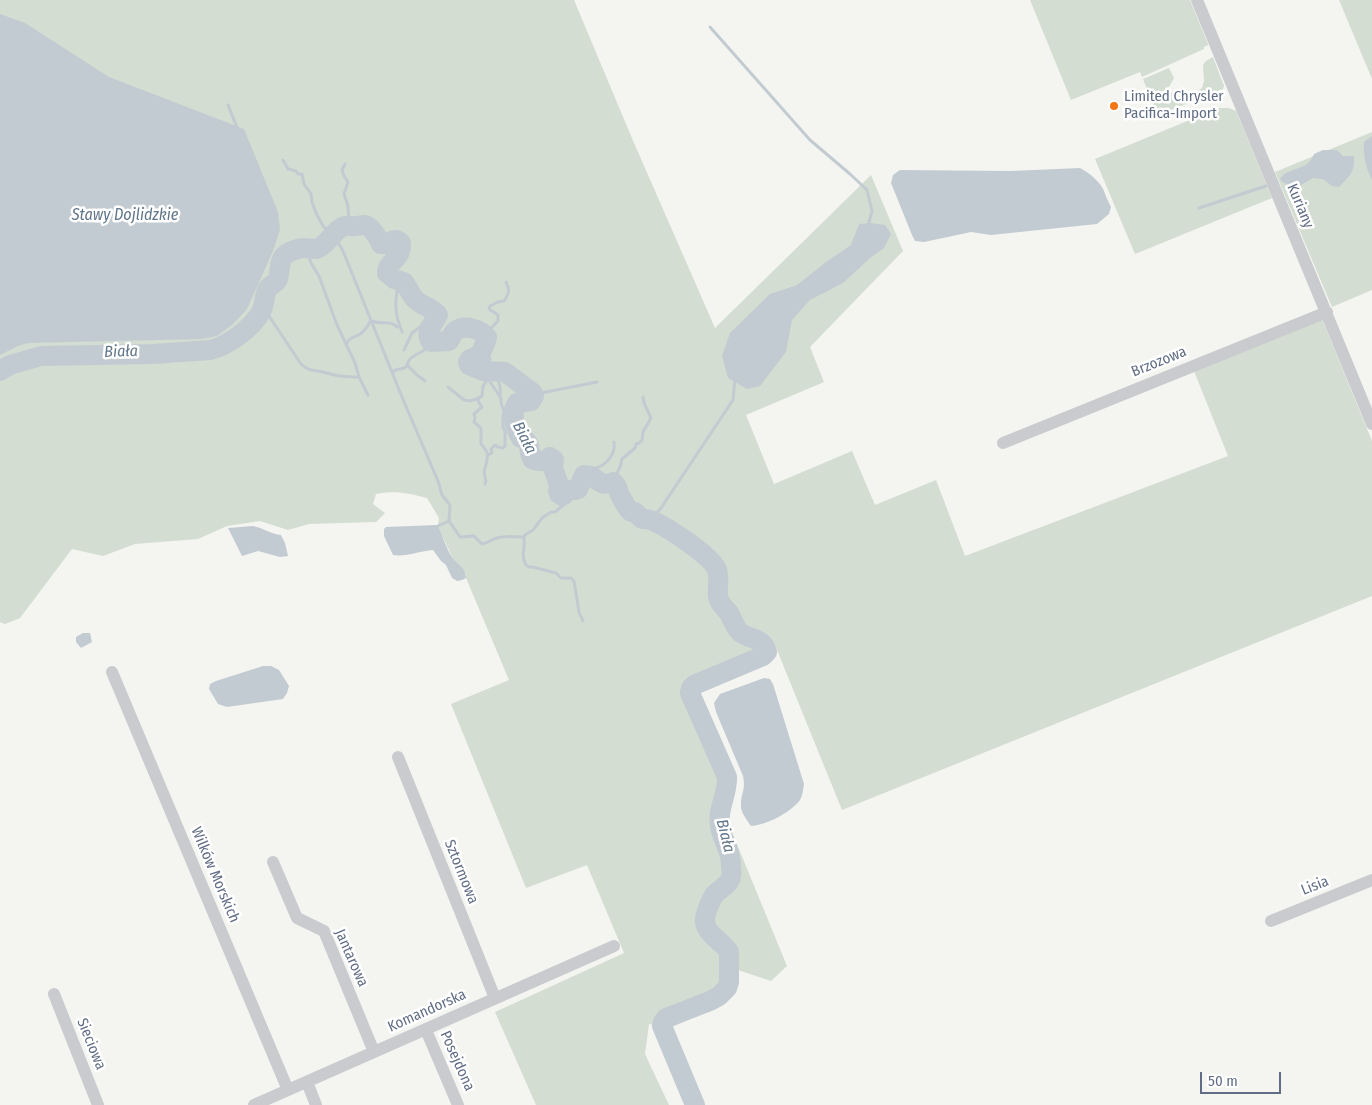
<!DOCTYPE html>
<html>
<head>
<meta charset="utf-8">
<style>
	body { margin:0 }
	#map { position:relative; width:1372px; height:1105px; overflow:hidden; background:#f4f5f0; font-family:"Fira Sans Condensed",sans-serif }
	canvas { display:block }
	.scale { position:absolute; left:1200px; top:1072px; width:81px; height:22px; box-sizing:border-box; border:2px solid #616d85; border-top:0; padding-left:6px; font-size:15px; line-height:18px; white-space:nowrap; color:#616d85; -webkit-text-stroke:4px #fff; paint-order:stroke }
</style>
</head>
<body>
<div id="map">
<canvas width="1372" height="1105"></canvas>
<div class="scale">50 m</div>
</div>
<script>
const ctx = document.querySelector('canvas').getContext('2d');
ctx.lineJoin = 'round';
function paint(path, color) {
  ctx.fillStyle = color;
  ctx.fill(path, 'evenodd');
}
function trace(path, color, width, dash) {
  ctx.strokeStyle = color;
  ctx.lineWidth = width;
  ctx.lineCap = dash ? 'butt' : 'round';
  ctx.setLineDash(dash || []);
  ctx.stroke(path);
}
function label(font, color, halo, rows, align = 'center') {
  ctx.font = font + ' "Fira Sans Condensed",sans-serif';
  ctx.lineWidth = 5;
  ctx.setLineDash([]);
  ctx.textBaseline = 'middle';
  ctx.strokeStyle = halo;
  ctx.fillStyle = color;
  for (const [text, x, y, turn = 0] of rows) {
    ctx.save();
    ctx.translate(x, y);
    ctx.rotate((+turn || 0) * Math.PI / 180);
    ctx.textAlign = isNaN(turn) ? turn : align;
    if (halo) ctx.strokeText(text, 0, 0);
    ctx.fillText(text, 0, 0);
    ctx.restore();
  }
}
const green = new Path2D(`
	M0 0H574L634 143 715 328 871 175 903 251 810 347 824 382 746 415 774 484 852 451 875 505 936 480 965 556 1228 456 1194 371 1322 319 1372 441V596L842 810 775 645 767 636 747 627 751 638C760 641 764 643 767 652L763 656 694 685 691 688 696 692 733 781 727 820 787 966 771 981 735 969 732 996 721 1005 670 1028 649 1024 645 1054 669 1105H536L495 1012 624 953 587 865 526 888 451 704 509 680 466 578V574L453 559 438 526 439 518 427 498C409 493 394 490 376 494L373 504 385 513 376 522 309 524 288 530 260 521 227 526 198 539 135 544 103 556 72 549 20 618 5 624 0 622Z
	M1030 0H1190L1208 44V45L1204 47V49L1142 77 1140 72 1071 100Z
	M1339 0H1372V79Z
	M1213 57 1224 86 1223 89 1161 114 1156 112 1143 79 1169 68 1174 78 1169 87 1165 88 1167 93 1170 91 1175 96 1183 97 1192 95 1202 88 1204 81 1203 65 1206 61Z
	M1219 108H1229L1236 111 1272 198 1135 254 1095 159Z
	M1372 132V290L1332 307 1275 172Z`);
const water = new Path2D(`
	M0 14 25 23 109 77 244 129 278 212 280 230 273 251 247 309 233 324 217 336 202 339 28 343 18 346 0 355Z
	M1372 136V180C1366 168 1363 156 1364 142Z
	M1323 150H1337L1343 156H1354C1355 172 1349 177 1339 187L1332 186 1323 179 1313 178 1301 185 1286 184 1281 181 1280 178 1286 173 1306 165 1311 160 1314 154Z
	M1080 168C1089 173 1100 181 1104 191 1106 197 1108 201 1111 207L1109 214 1097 224 991 235 971 232 924 242 915 241 912 235 891 183 893 175 900 170 1011 171Z
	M871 223 885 225 891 234 884 248 870 258 843 283 810 300 792 320 786 352 760 386 747 389 728 378 722 356 730 333 770 294 797 285 826 262 851 245 859 224Z
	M308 245 314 246 317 249 300 253 292 258 286 259C279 275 292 281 270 290 264 292 269 292 263 291L260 283 262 282 268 283C276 275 277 263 279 253L290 246 295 248Z
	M436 525 438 526C443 536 446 548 452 557 457 565 466 567 466 578L462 580 457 581 452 578 446 565 441 561 433 550C420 551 406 557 393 555L384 536V529L386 527Z
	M253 526C263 528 271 534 281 535L285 543 288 556 280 557 258 551 242 556 228 528Z
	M83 633H90L92 642 81 648 76 642V637Z
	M263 666H271L279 670 289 686 287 693 283 699 227 707 218 704 209 689 210 684 216 681Z
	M764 678 770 679 773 684 804 784C803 789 803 795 800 800 791 812 767 825 751 826 747 820 740 812 741 804 741 792 746 791 743 776L716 712 714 703 720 694Z`);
const stream = new Path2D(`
	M710 27 810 140 850 174 867 190 872 211 868 226
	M228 105 238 130
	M283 160 288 169 296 171 298 174H302L304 184 311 194 312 202 316 213 323 226 327 230 330 239C337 240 340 245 343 251L402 397 438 481 442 495 450 505 449 521 460 537 474 536 482 544C487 543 490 541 494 539 504 535 514 537 524 537L525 535 533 530 542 518 551 512H555L566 503 563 496
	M345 164 342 170 344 176 348 182 344 194 348 206 349 221 347 225
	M1199 208 1266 186
	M306 248 311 263 319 276 337 325 355 363 359 377 368 395
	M400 280C394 300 394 312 402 332
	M262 310H264L267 313 301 364C308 371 314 370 323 372 337 376 344 377 359 377
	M372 321C382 325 391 320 397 327
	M485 334 498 321V315L489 309 490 306 498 302 504 301C509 294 510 290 506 282
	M484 344 490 359 488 367 491 371 490 375 483 386 482 396 479 398 478 401 482 407 474 414 475 417 474 422 481 428V444C490 454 488 456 485 468 483 472 485 477 486 481L485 484
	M346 345C349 337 354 338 360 334 365 331 368 326 371 320
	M404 350 412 333 420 327 425 320 430 309
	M407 365 417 375 425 381
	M497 372C496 381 502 384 500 395
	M393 374 394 371C398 368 402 370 406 367 406 367 409 360 410 359 417 352 429 352 430 341
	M448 387 464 400 470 401 479 398
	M528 390 535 388 537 389 538 392 541 393 597 382
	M488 455 492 453 491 449 495 445 498 447 503 448 505 446V431L503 427V416L504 411 501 403V398L490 382V375
	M591 476 596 468C607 465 616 453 614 442
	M613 482 620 467 622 459 635 448 636 444 639 443 642 440 643 432 651 418 644 403 643 397
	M651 520 661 508 733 400 735 379
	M438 526 449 521
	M524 538C526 548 520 553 526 565L529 567H533L556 573 561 578H571L574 581 579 612 583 621`);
const river = new Path2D(`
	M0 371 10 365 41 356 153 354 210 350C228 346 252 328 261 312 265 305 264 296 267 290 270 284 275 285 278 279 280 272 279 263 283 257 287 252 298 248 304 248 308 248 312 249 316 249 327 246 335 228 345 226 348 225 353 227 356 226 359 226 361 225 364 225 370 224 379 239 381 244H388C392 240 396 238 401 243 402 261 387 260 387 273L394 279 404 282C408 287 410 294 415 299 421 306 433 307 438 315 433 325 424 331 431 342L449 341C452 338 452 333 455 331 465 324 480 329 487 337L486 341 480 355 470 359 468 362 469 365 483 371 505 372 533 393 534 396 531 401 517 403C510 413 515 428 521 438 533 443 527 450 532 459 538 462 544 462 550 457L554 460 553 468 559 485 558 491 559 494 562 496 564 495 568 490H575L578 489 584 475 591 476C599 481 602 487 613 482 619 486 617 491 621 497 623 501 628 509 631 512H635L642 519C646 519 650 519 653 521 667 527 712 556 717 570 720 579 717 588 718 597 719 603 725 608 729 613 732 618 734 625 738 630 747 641 762 635 767 652L763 656 694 685 691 688 690 693 727 777C728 794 717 809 720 826 722 841 731 848 731 866 731 869 732 874 731 877 729 885 720 889 715 894 711 899 704 916 705 922 706 934 723 942 729 952V982L727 988 719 996 710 1001 666 1018 663 1022 662 1026 695 1105`);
const street = new Path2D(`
	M1197 0 1372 424
	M1003 443 1327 312
	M112 672 288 1090
	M398 757 495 998
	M273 862 297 918 324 931 374 1052
	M1271 921 1372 880
	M54 994 98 1105
	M426 1030 458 1105
	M307 1082 316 1105
	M254 1105 614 946`);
const markers = [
	[1114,106,5,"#f57511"]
];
const poiNames = [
	["Limited Chrysler",1124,97],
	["Pacifica-Import",1124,114]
];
const streetNames = [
	["Kuriany",1300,206,67],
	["Brzozowa",1159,362,-22],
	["Sztormowa",461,872,68],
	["Wilków Morskich",215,875,67],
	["Lisia",1315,886,-22],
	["Jantarowa",351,958,66],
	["Komandorska",427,1011,-24],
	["Sieciowa",91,1044,68],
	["Posejdona",457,1061,66]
];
const waterNames = [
	["Stawy Dojlidzkie",125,216],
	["Biała",121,352,-2],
	["Biała",524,438,63],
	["Biała",725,836,76]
];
paint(green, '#d3ddd1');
paint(water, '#c3cbd2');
trace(stream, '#c3cbd2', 3);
trace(river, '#c3cbd2', 20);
trace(street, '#c9cbcf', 12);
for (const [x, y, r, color] of markers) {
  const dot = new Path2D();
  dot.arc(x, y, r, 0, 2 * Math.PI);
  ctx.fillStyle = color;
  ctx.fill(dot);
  trace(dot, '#fff', 2);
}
label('15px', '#616d85', '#fff', poiNames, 'left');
label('15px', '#616d85', '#fff', streetNames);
label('italic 16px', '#61768a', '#fff', waterNames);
</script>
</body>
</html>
